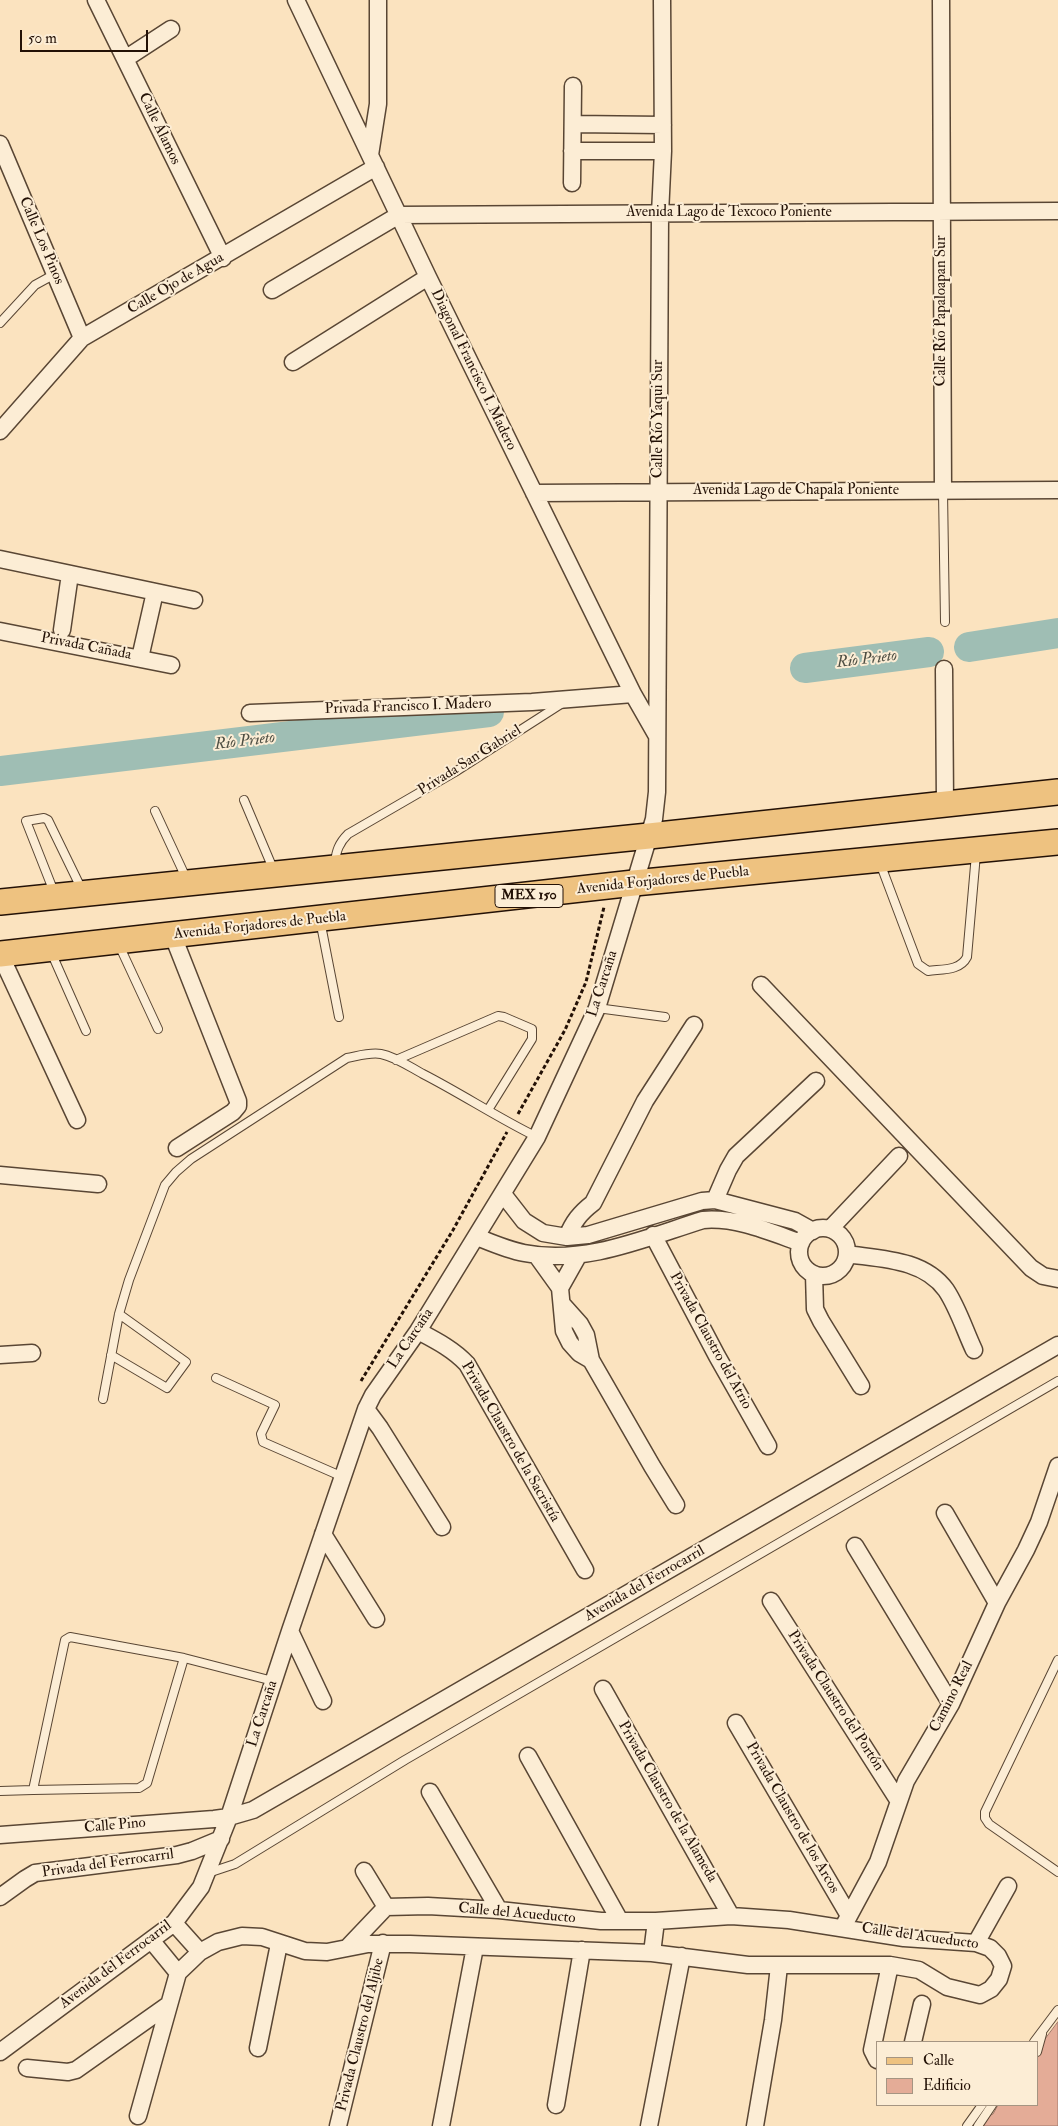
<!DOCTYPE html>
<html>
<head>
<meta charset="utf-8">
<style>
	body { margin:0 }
	#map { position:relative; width:1058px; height:2126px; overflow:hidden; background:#fbe3bf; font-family:"IM FELL Double Pica",serif }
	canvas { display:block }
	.legend { position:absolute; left:876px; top:2041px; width:162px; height:65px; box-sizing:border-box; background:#fcedd5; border:1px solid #a59582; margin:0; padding:6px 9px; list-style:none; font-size:15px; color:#231106 }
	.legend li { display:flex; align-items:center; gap:10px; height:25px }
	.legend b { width:25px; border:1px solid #a59582 }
	.scale { position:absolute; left:20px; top:30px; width:128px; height:22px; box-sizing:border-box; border:2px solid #231106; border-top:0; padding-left:6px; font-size:15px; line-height:18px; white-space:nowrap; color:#231106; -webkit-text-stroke:4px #fcedd5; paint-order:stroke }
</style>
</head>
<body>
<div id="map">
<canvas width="1058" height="2126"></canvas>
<ul class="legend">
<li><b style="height:6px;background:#eec280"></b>Calle</li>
<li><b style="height:14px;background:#e4ac97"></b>Edificio</li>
</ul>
<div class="scale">50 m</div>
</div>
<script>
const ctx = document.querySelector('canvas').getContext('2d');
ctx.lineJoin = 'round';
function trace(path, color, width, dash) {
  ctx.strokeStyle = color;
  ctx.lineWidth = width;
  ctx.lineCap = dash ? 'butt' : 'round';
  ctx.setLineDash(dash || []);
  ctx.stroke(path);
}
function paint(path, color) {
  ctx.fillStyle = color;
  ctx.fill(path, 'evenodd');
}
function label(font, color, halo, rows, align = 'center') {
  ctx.font = font + ' "IM FELL Double Pica",serif';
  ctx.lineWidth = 4;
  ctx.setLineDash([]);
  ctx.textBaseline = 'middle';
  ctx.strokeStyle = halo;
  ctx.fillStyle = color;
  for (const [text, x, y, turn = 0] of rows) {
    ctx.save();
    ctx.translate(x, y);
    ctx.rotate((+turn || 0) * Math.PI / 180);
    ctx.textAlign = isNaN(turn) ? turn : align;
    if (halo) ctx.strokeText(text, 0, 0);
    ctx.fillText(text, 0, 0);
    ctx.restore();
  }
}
const river = new Path2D(`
	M969 647 1058 633
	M805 668 929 652
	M0 771 489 712`);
const building = new Path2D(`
	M1058 2022V2126H980L988 2116 993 2114 998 2105H1037V2050Z`);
const path = new Path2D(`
	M518 1114 565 1030 586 982 604 907
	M361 1381 453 1230 507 1132`);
const lane = new Path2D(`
	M0 323 35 285 55 274
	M943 491 945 622
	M244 800 274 871
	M155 811 187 880
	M335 863C336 851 339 843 348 834L455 772 561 704
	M880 863 918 964 928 971C942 969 960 971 967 957L976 854
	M54 892 26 821 44 818 48 820 82 890
	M320 920 339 1017
	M119 945 158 1029
	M51 952 86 1031
	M597 1008 665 1017
	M396 1060 498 1016 504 1017 532 1029V1039L488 1110
	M111 1355 167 1388 186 1362 119 1314
	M216 1378 275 1405 261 1434 263 1442 343 1477
	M103 1399 119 1314 129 1280 165 1185 176 1172 191 1159 347 1058C358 1056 370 1052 381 1054 396 1057 410 1067 423 1074 462 1094 498 1118 537 1137
	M184 1658 147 1783 139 1788 33 1790 65 1640 70 1637 184 1658 273 1681
	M1058 1660 985 1812V1818L989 1824 1058 1872
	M0 1791 33 1790
	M208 1873 235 1864 405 1760 1058 1381
	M1034 2042 1058 2010
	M1037 2052 1042 2034
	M967 2126 982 2105
	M978 2126 992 2105`);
const street = new Path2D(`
	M96 0 223 258
	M296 0 428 277 633 694 657 736
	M941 0 943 491
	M125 59 171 29
	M573 124 663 125
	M0 144 82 338
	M572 151H663
	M370 155 378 104V0
	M572 183 573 86
	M272 290 399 215 1058 211
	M293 362 428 277
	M0 431 82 338 376 167
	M534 493 1058 490
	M0 559 194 600
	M62 630 70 574
	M0 631 171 665
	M140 658 155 592
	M944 669 945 804
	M250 713 532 702 633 694
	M173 936 238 1101V1106L233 1112 177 1148
	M0 954 77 1120
	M761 985 1031 1268 1043 1276 1058 1279
	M0 1175 98 1184
	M503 1194 524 1221 543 1233 567 1237 588 1235 702 1201 715 1200 795 1221 813 1231
	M715 1200 728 1170 736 1156 816 1081
	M799 1252a24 24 0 1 1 48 0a24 24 0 1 1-48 0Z
	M830 1229 899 1156
	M653 1235 717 1356 768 1446
	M477 1237C492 1243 508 1250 524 1253 585 1265 645 1238 703 1220 736 1217 770 1232 801 1243
	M567 1237C573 1222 580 1213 593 1203L645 1101 694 1025
	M847 1254C881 1259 924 1259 946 1290 958 1308 965 1331 974 1350
	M537 1256 560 1288 564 1331 570 1343 579 1353 591 1360
	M814 1274 815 1309 821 1321 861 1386
	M560 1288 578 1256
	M563 1305 580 1324 586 1335 591 1360 652 1466 676 1505
	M418 1331C435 1340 453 1349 467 1364L585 1570
	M0 1355 32 1353
	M366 1409 380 1428 442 1527
	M945 1513 997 1603
	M323 1534 376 1619
	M855 1546 951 1704
	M771 1601 898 1800
	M290 1631 323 1701
	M603 1689 731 1916
	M736 1723 848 1914
	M528 1756 620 1921
	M430 1792 499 1910
	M0 1835 214 1819 229 1817 253 1810 1058 1345
	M364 1871 386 1907
	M0 1897 25 1879 35 1873 177 1855 192 1851 221 1839
	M174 1923 200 1952
	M843 1927 878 1862 906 1781 951 1704 997 1603 1026 1550 1039 1522 1058 1466
	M151 1940 178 1973
	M976 1943 1008 1886
	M652 1953 656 1921
	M178 1973 200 1952 218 1942 242 1936 262 1937 305 1951 327 1952 368 1944H410L652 1953 748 1965H890L919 1970 947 1987 980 1995 991 1989 999 1979 1003 1966 998 1956 990 1948 976 1943 904 1938 789 1920 731 1916 656 1921H601L499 1910 428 1906 386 1907 348 1947
	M913 2042 922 2004
	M258 2048 279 1944
	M0 2052 174 1923 201 1887 229 1817 290 1631 366 1409 373 1395 418 1331 537 1137 597 1008 654 819 657 792 660 214 663 151 662 0
	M877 2060 872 2050 890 1965
	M27 2068 68 2072 76 2070 168 2005
	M556 2105 582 1950
	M138 2116 178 1973
	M338 2126 383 1943
	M441 2126 475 1947
	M649 2126 682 1956
	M755 2126 773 2020 779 1966`);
const primary = new Path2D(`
	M0 902 649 836 1058 792
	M0 954 634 883 1058 842`);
const shields = [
	[529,896,68]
];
const shieldNames = [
	["MEX 150",529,896]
];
const streetNames = [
	["Calle Álamos",159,129,64],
	["Avenida Lago de Texcoco Poniente",729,213],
	["Calle Los Pinos",41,241,67],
	["Calle Ojo de Agua",176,284,-30],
	["Calle Río Papaloapan Sur",942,311,-90],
	["Diagonal Francisco I. Madero",473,370,64],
	["Calle Río Yaqui Sur",659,419,-90],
	["Avenida Lago de Chapala Poniente",796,491],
	["Privada Cañada",86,647,11],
	["Privada Francisco I. Madero",408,707,-2],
	["Privada San Gabriel",470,761,-32],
	["Avenida Forjadores de Puebla",663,881,-6],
	["Avenida Forjadores de Puebla",260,926,-6],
	["La Carcaña",603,984,-72],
	["La Carcaña",411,1339,-56],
	["Privada Claustro del Atrio",710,1341,61],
	["Privada Claustro de la Sacristía",510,1442,60],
	["Avenida del Ferrocarril",645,1584,-30],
	["Camino Real",952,1697,-63],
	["Privada Claustro del Portón",835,1701,57],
	["La Carcaña",263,1714,-72],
	["Privada Claustro de la Alameda",667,1802,60],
	["Privada Claustro de los Arcos",792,1818,60],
	["Calle Pino",115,1826,-5],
	["Privada del Ferrocarril",108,1864,-8],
	["Calle del Acueducto",517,1914,5],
	["Calle del Acueducto",920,1937,8],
	["Avenida del Ferrocarril",116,1965,-37],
	["Privada Claustro del Aljibe",361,2035,-76]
];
const waterNames = [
	["Río Prieto",867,660,-7],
	["Río Prieto",245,742,-7]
];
trace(river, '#9fbeb4', 30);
paint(building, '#e4ac97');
trace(building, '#a0786a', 1);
trace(lane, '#594634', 10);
trace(street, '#594634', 19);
trace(primary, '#231106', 28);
trace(path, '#231106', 3, [4, 2.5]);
trace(lane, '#fcedd5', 8);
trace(street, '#fcedd5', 16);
trace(primary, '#eec280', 25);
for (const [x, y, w] of shields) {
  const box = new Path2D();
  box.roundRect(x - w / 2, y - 11.5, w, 23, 4);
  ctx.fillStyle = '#fcedd5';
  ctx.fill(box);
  trace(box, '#231106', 1);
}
label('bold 14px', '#231106', null, shieldNames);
label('15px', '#231106', '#fcedd5', streetNames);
label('italic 16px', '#4e4e43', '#fcedd5', waterNames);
</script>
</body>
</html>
